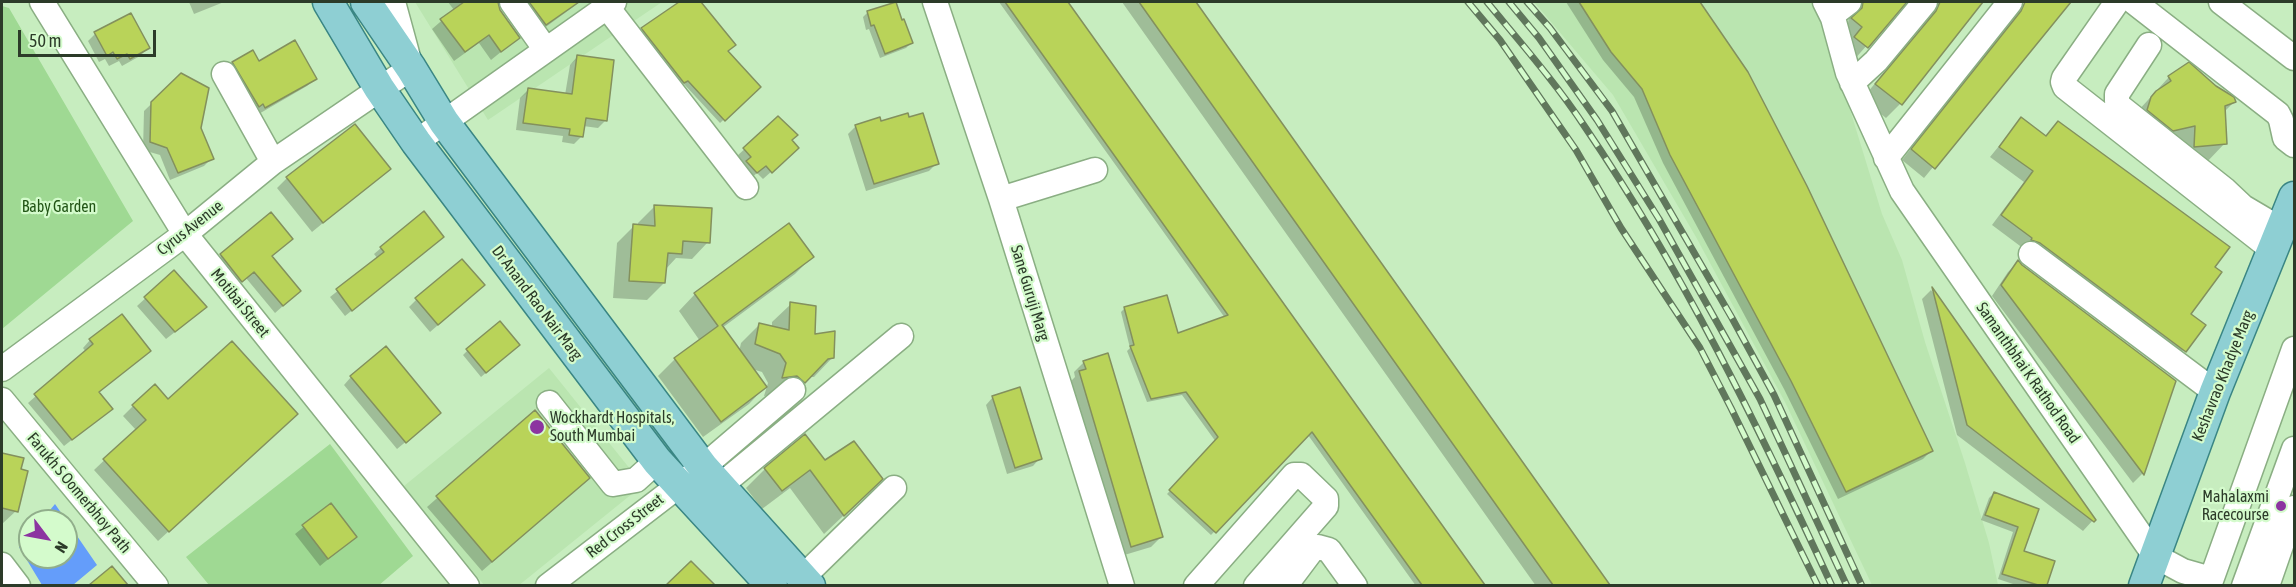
<!DOCTYPE html>
<html>
<head>
<meta charset="utf-8">
<style>
	body { margin:0 }
	#map { position:relative; width:2296px; height:587px; overflow:hidden; background:#c7edbf; font-family:"Asap Condensed",sans-serif }
	canvas { display:block }
	.frame { position:absolute; inset:0; border:3px solid #2c3b29; pointer-events:none }
	.north { position:absolute; left:18px; top:509px; width:60px; height:60px; box-sizing:border-box; background:#d4fbcc; border:2px solid #91ae8b; border-radius:50%; rotate:122deg; font-size:16px; font-weight:700; line-height:24px; text-align:center; color:#2c3b29 }
	.north::after { content:''; display:block; margin:auto; width:21px; height:27px; background:#8c34a0; clip-path:polygon(50% 0,100% 100%,50% 72%,0 100%) }
	.scale { position:absolute; left:18px; top:30px; width:138px; height:27px; box-sizing:border-box; border:3px solid #2c3b29; border-top:0; padding-left:8px; font-size:18px; line-height:21px; white-space:nowrap; color:#2c3b29; -webkit-text-stroke:4px #d4fbcc; paint-order:stroke }
</style>
</head>
<body>
<div id="map">
<canvas width="2296" height="587"></canvas>
<div class="frame"></div>
<div class="north">N</div>
<div class="scale">50 m</div>
</div>
<script>
const ctx = document.querySelector('canvas').getContext('2d');
ctx.lineJoin = 'round';
function paint(path, color) {
  ctx.fillStyle = color;
  ctx.fill(path, 'evenodd');
}
function trace(path, color, width, dash) {
  ctx.strokeStyle = color;
  ctx.lineWidth = width;
  ctx.lineCap = dash ? 'butt' : 'round';
  ctx.setLineDash(dash || []);
  ctx.stroke(path);
}
function label(font, color, halo, rows, align = 'center') {
  ctx.font = font + ' "Asap Condensed",sans-serif';
  ctx.lineWidth = 4.5;
  ctx.setLineDash([]);
  ctx.textBaseline = 'middle';
  ctx.strokeStyle = halo;
  ctx.fillStyle = color;
  for (const [text, x, y, turn = 0] of rows) {
    ctx.save();
    ctx.translate(x, y);
    ctx.rotate((+turn || 0) * Math.PI / 180);
    ctx.textAlign = isNaN(turn) ? turn : align;
    if (halo) ctx.strokeText(text, 0, 0);
    ctx.fillText(text, 0, 0);
    ctx.restore();
  }
}
const built = new Path2D(`
	M415 2H662L488 120Z
	M1534 2H1817L1882 214 1902 260 1925 342 1965 463 1989 543 1998 585H1872L1785 402 1696 237 1613 95Z
	M549 368 643 485 518 586 484 585 404 486Z`);
const green = new Path2D(`
	M2 6 9 8 133 221 2 329Z
	M330 444 413 556 378 586 209 585 186 557Z`);
const water = new Path2D(`
	M55 504 97 565 73 585H42L19 547 30 534V557H66V521H41Z`);
const shadow = new Path2D(`
	M189 2H224L194 14Z
	M448 2H497L496 4 518 38 491 60 479 43 454 61 432 29 454 10Z
	M512 2H580L536 34Z
	M681 2H699L734 45 726 52 759 87 720 123 683 83 679 86 638 33Z
	M999 2H1066L1483 586H1416L1308 435 1211 535 1167 494 1216 442 1182 395 1147 402 1127 351 1130 348 1121 312 1125 308 1177 335 1225 318Z
	M1122 2H1194L1608 586H1536Z
	M1566 2H1698L1746 72 1931 451 1923 459 1838 499 1784 389 1663 163 1634 97 1603 60Z
	M1861 2H1905L1853 61 1838 33 1848 23 1849 16Z
	M1939 2H1981L1900 104 1886 118 1862 99 1922 27 1925 19Z
	M2026 2H2069L1924 178 1902 160Z
	M868 12 901 22 911 43 906 48 880 58 869 29 866 30 863 17Z
	M95 34 148 48 140 56 122 66 119 61 109 66 105 59 99 62 88 41Z
	M253 52 259 63 315 79 307 86 257 115 225 71 233 63Z
	M577 57 606 120 598 128 583 126 582 136 574 144 562 142 563 136 516 130 520 98 528 90 565 95 570 65Z
	M181 75 212 158 204 166 170 180 160 155 143 150 144 111Z
	M2169 77 2234 102 2224 112 2225 143 2206 163 2137 112Z
	M778 118 791 140 790 155 763 179 757 173 749 180 736 157Z
	M2021 119 2045 137 2058 123 2213 268 2189 314 2204 325 2174 361 1992 225 2024 182 1990 157Z
	M880 123 937 163 929 171 866 191 848 134 856 126Z
	M389 169 312 232 277 188 287 178Z
	M655 206 708 242 692 259 676 258 665 270 664 283 647 300 613 298 617 243 634 226H638V223Z
	M270 214 271 257 292 298 275 313 246 278 234 288 213 263Z
	M436 243 345 316 330 297 378 259 374 254 381 248Z
	M812 257 795 274 722 328 739 352 741 343 760 324 772 328V322L791 304 832 358 814 377H808L785 400 778 394 764 396 768 383 762 372 752 369 765 387 749 404 703 437 658 376 675 359 700 341 679 311 695 294Z
	M2018 262 2175 381 2142 474 2133 483 1992 296 2008 272Z
	M174 272 198 314 166 339 137 306Z
	M1931 290 2094 519 2083 531 1957 435 1922 299Z
	M475 293 430 332 409 307 416 300Z
	M90 340 149 351 98 393 111 409 64 446 28 403 86 352 83 348Z
	M468 350H513L481 377 463 355Z
	M1084 362 1161 537 1151 547 1121 556 1069 383 1075 377 1074 372Z
	M351 377 432 420 397 449 344 385Z
	M993 397 1040 458 1033 466 1007 474 986 405Z
	M168 401 286 424 158 541 94 470 136 430 123 416 133 406Z
	M535 412 578 488 482 571 427 507Z
	M2 454 22 459 16 511 2 524Z
	M824 462 861 499 824 534 790 488 762 509 746 488 765 469Z
	M1994 493 2037 510 2022 552 2053 562 2045 586H2019L1998 579 2013 532 1981 520 1989 498Z
	M331 505 355 537 320 566 295 534Z
	M691 563 713 586H668Z`);
const building = new Path2D(`
	M464 2H498L500 10 520 38 501 52 489 35 465 52 440 19Z
	M529 2H579L546 25Z
	M679 2H701L736 45 728 51 761 87 725 121 688 81 684 83 641 28Z
	M896 2 902 20 904 19 913 43 885 54 874 25 871 26 867 11Z
	M1005 2H1068L1485 585H1422L1312 432 1216 533 1169 490 1218 437 1186 392 1151 399 1130 346 1134 345 1124 307 1167 295 1178 333 1228 315Z
	M1139 2H1196L1610 585H1553Z
	M1579 2H1700L1748 72 1807 186 1933 451 1846 492 1791 381 1670 155 1642 89 1611 52Z
	M1863 2H1907L1868 48 1854 37 1862 27 1851 18 1862 8Z
	M1940 2H1983L1902 105 1875 84 1936 11Z
	M2025 2H2071L1935 169 1911 149 2021 11Z
	M131 13 150 48 130 59 127 54 117 59 113 52 107 56 94 32Z
	M295 40 317 79 265 108 263 104 259 107 232 62 253 50 259 61Z
	M577 55 614 60 607 121 586 118 583 137 569 135 570 129 523 123 528 88 572 94Z
	M2189 62 2216 86 2234 97 2236 102 2225 106 2227 144 2194 147 2195 126 2173 131 2147 110 2151 97 2156 91 2171 81 2168 76Z
	M181 73 209 88 201 128 214 159 178 173 167 148 150 142 151 102Z
	M908 113 909 117 923 113 939 164 874 184 855 125 880 117 881 121Z
	M778 116 798 135 792 140 799 148 772 173 766 166 757 173 746 161 751 157 743 148Z
	M2021 117 2046 136 2058 121 2230 247 2215 267 2222 272 2191 314 2206 325 2186 352 2040 243 2031 240 2032 238 2001 215 2033 171 1999 147Z
	M355 124 391 169 323 223 286 177Z
	M654 205 712 208 710 243 683 241 682 254 668 253 665 283 629 281 633 224 655 226Z
	M424 211 444 237 352 311 336 289 384 252 380 247Z
	M271 212 293 239 272 256 301 291 283 306 254 272 242 282 220 254Z
	M789 223 814 257 722 325 767 387 721 422 674 358 718 326 694 293Z
	M462 259 485 285 438 325 415 298Z
	M2018 260 2022 265 2176 381 2144 475 2001 285Z
	M174 270 207 307 175 332 144 297Z
	M1932 287 2096 520 2094 522 1967 425Z
	M790 302 816 306 815 334 835 331 834 358 828 359 805 383 797 376 782 378 786 363 780 354 755 344 759 323 789 330Z
	M122 314 151 351 99 392 113 409 72 440 34 394 93 344 89 339Z
	M500 321 520 345 486 373 466 349Z
	M232 341 298 414 169 532 103 459 146 420 132 405 155 384 168 399Z
	M386 346 441 413 406 443 350 376Z
	M1108 353 1163 537 1131 547 1079 371 1086 369 1083 361Z
	M1020 387 1042 459 1015 468 992 396Z
	M535 410 590 478 492 562 436 496Z
	M805 434 825 460 854 441 883 479 844 516 810 470 782 491 764 468Z
	M2 453 24 458 21 469 28 471 18 512 2 508Z
	M1994 492 2039 509 2024 551 2055 561 2047 585H2038L2002 574 2018 527 1985 515Z
	M331 503 357 537 328 559 302 525Z
	M691 561 715 585H666Z
	M112 566 128 585H89Z`);
const minor = new Path2D(`
	M42 2 185 234 467 586
	M512 2 546 50
	M935 2 1001 199 1122 586
	M1825 2 1833 18 1848 73 1902 191 2155 556 2183 571 2211 579
	M2117 2 2064 78 2063 82 2065 87 2274 251
	M2134 2 2278 114 2281 120 2285 138 2294 145
	M2221 2 2294 58
	M607 7 746 187
	M1832 15 1849 2
	M2149 45 2117 94V101L2119 106 2225 190 2243 207 2282 230
	M224 74 273 162
	M1852 83 1876 61 1925 2
	M416 142 614 2
	M1886 158 2010 2
	M1001 199 1095 170
	M2031 254 2215 392
	M2 369 185 234 273 162 411 68 393 2
	M2 400 156 586
	M549 403 613 484 636 480 657 461
	M720 486 901 336
	M2 565 18 586
	M803 577 894 488
	M548 586 703 467 793 390
	M1196 586 1294 475H1301L1326 499V506L1256 586
	M1285 586 1312 550 1318 547 1329 550 1355 586
	M2209 586 2294 349
	M2244 586 2294 449
	M2267 586 2294 508`);
const major = new Path2D(`
	M328 2 379 88 416 142 657 461 772 586
	M366 2 411 68 444 122 703 467 810 586
	M2144 586 2215 392 2294 197`);
const rail = new Path2D(`
	M1468 2 1500 40 1576 150 1621 228 1700 348 1731 408 1818 586
	M1487 2C1520 42 1556 83 1585 127 1683 271 1759 428 1832 586
	M1509 2 1539 38 1597 120 1659 219 1760 399 1847 586
	M1527 2 1550 28 1612 111 1732 318 1774 395 1862 586`);
const markers = [
	[537,427,8,"#8c34a0"],
	[2281,506,6,"#8c34a0"]
];
const parkNames = [
	["Baby Garden",59,207]
];
const streetNames = [
	["Cyrus Avenue",190,228,-38],
	["Sane Guruji Marg",1030,293,73],
	["Motibai Street",240,303,51],
	["Dr Anand Rao Nair Marg",537,303,53],
	["Samanthbhai K Rathod Road",2028,373,55],
	["Keshavrao Khadye Marg",2223,376,-68],
	["Farukh S Oomerbhoy Path",79,493,50],
	["Red Cross Street",625,526,-38]
];
const poiNames = [
	["Wockhardt Hospitals,",550,418],
	["South Mumbai",550,436],
	["Mahalaxmi",2269,497,"right"],
	["Racecourse",2269,515,"right"]
];
paint(built, '#bae5b0');
paint(green, '#9fd993');
paint(water, '#649dfa');
paint(shadow, '#0003');
paint(building, '#b9d359');
trace(building, '#83905d', 1.5);
trace(minor, '#8aae83', 27);
trace(major, '#3a8684', 33);
trace(minor, '#fff', 24);
trace(major, '#8ecfd3', 30);
trace(rail, '#60775c', 7);
trace(rail, '#d4fbcc', 4.5, [14]);
for (const [x, y, r, color] of markers) {
  const dot = new Path2D();
  dot.arc(x, y, r, 0, 2 * Math.PI);
  ctx.fillStyle = color;
  ctx.fill(dot);
  trace(dot, '#d4fbcc', 2);
}
label('16px', '#225516', '#d4fbcc', parkNames);
label('16px', '#2c3b29', '#d4fbcc', streetNames);
label('16px', '#2c3b29', '#d4fbcc', poiNames, 'left');
</script>
</body>
</html>
